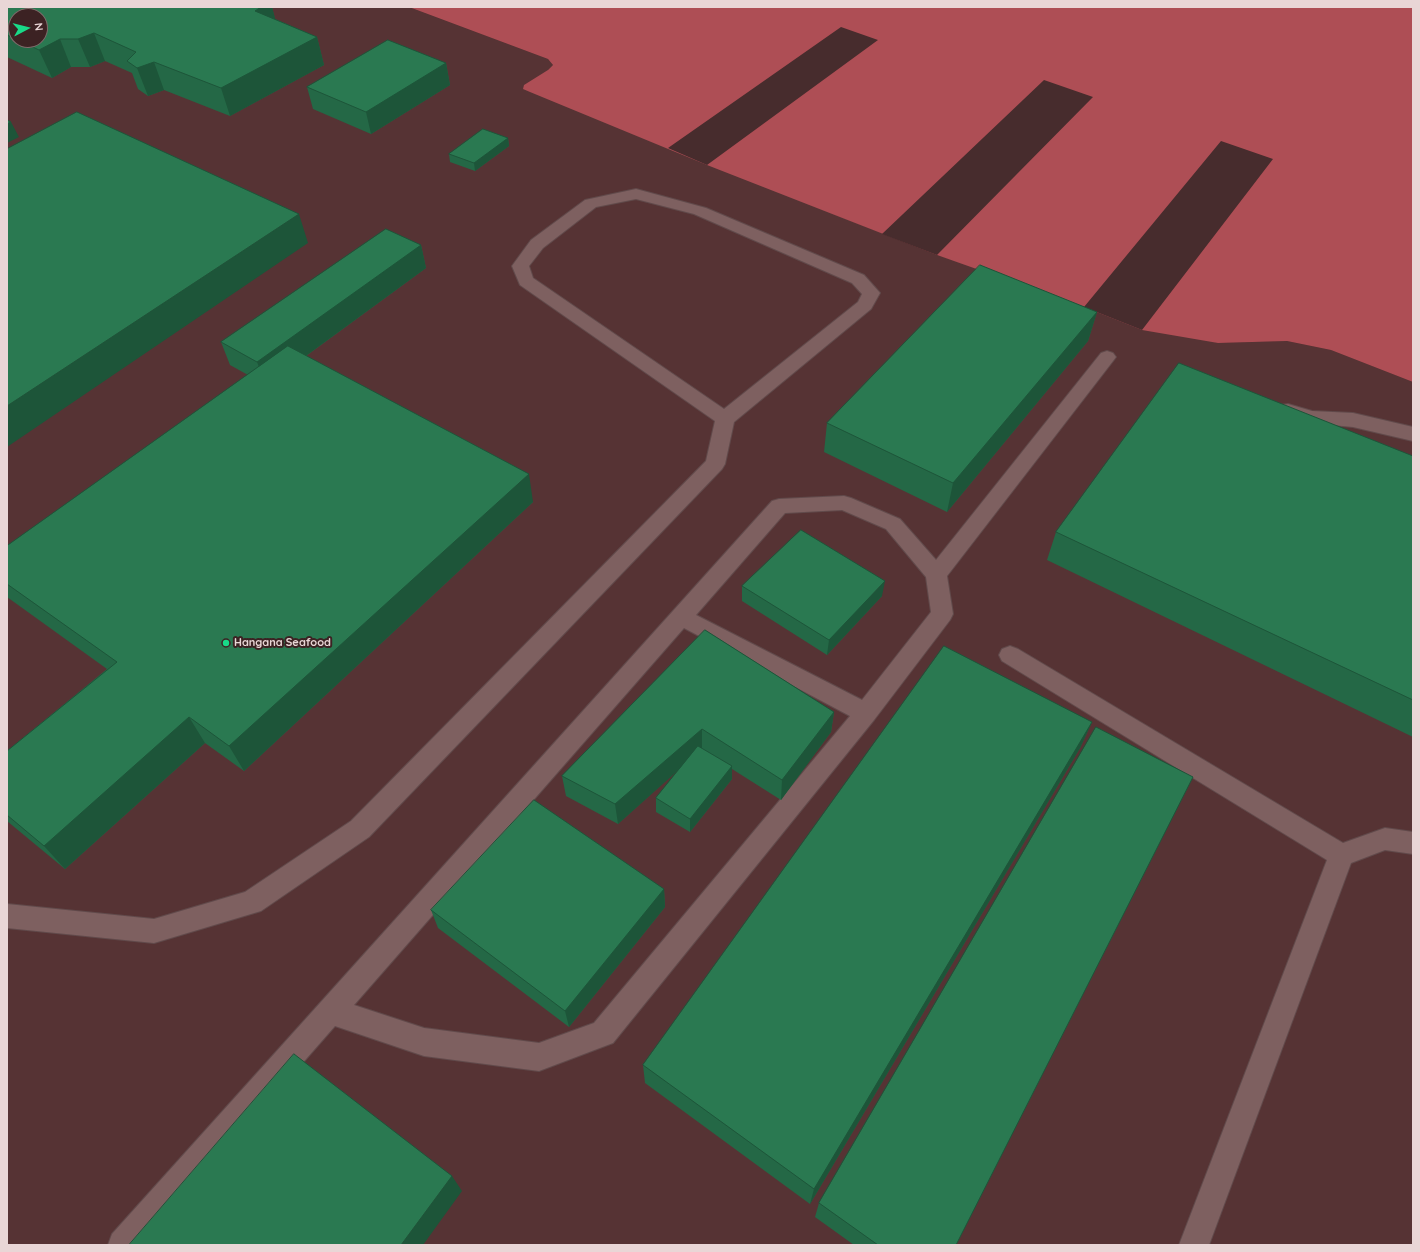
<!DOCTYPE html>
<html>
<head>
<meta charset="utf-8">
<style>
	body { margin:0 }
	#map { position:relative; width:1420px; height:1252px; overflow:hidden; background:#472c2d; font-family:Quicksand,sans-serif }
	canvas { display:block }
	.frame { position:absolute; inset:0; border:8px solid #e9d6d6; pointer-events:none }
	.north { position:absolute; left:8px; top:8px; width:40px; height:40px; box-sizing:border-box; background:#3c2223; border:1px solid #816a6b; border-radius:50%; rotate:83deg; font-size:11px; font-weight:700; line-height:16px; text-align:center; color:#e9d6d6 }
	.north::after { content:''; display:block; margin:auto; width:14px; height:18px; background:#19d988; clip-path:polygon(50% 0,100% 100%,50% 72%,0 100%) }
</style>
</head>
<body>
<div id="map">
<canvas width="1420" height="1252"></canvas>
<div class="frame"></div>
<div class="north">N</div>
</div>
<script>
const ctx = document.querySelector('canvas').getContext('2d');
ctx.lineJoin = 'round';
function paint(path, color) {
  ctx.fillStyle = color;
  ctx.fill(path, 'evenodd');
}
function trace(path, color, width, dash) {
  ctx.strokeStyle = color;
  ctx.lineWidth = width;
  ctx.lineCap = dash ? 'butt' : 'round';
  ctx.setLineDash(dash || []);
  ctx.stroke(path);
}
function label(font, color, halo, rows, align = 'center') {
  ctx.font = font + ' Quicksand,sans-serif';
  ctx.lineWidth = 4;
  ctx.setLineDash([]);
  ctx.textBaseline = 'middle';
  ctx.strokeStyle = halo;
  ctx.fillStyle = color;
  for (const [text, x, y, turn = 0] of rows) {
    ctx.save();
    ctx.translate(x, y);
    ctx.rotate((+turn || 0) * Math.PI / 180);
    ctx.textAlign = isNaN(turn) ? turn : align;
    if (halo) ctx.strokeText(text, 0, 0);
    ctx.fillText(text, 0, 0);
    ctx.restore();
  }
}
const built = new Path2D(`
	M7 7H409L548 59 553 65 548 70 668 148 937 255 1218 343 1287 341 1331 350 1413 382V1245H7ZM16 16H40V40H16Z`);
const water = new Path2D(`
	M409 7H1413V382L1331 350 1287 341 1218 343 1142 330 1084 307 937 255 707 165 530 92 523 89 524 85 548 70 553 65 548 59Z`);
const pier = new Path2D(`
	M841 27 878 40 707 165 668 148Z
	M1044 80 1093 97 937 255 882 234Z
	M1221 141 1273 159 1142 330 1084 307Z`);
const service = new Path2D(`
	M636 189 706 208 864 275 880 293 871 309 734 422 725 464 722 469 369 837 261 911 154 943 7 928V904L154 919 245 892 351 821 706 461 715 421 520 285 512 266 531 240 585 200ZM636 199 694 214 852 283 862 294 858 302 724 409 533 278 529 266 543 248 596 207Z
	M1107 351 1113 353 1116 357 1113 361 947 576 953 614 950 620 874 720 613 1043 539 1071 424 1056 335 1026 143 1245H108L112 1234 772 501 779 499 844 496 851 498 900 519 936 560 1101 353ZM842 510 886 529 926 577 931 612 862 700 696 615 785 513ZM684 628 850 716 594 1023 539 1043 424 1028 354 1005Z
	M1288 404 1312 411 1353 413 1413 427V441L1353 427 1311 423 1281 415 1279 410 1281 405Z
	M1010 646 1018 649 1343 843 1385 828 1413 832V854L1385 850 1351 863 1209 1245H1179L1327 860 1002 661 999 655 1002 649Z`);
const wall = new Path2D(`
	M7 7H272L275 19 317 37 324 65 230 116 164 90 148 96 138 89 132 73 105 61 90 67H71L52 78 7 57ZM16 16 40 40H16Z
	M446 63 450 85 371 134 313 109 307 87Z
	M508 138 509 146 475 171 450 162 449 154Z
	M421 245 426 268 306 356 533 502 244 771 205 743 65 869 7 821V751L107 669 7 597V546L248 375 230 365 221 342Z
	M1097 312 1088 341 947 512 824 452 827 423Z
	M1413 456V737L1047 560 1056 532Z
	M742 586 882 596 827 655 742 601Z
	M705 630 834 712 831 732 781 800 732 769V779L690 832 656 812V798L679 769 618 824 566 796 562 776Z
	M1092 722 1080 748 810 1204 645 1083 643 1065Z
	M664 889 665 907 569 1027 438 928 431 910Z
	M819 1203 956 1245H854L815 1217Z`);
const shadedWall = new Path2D(`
	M261 7H272L278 29 255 11Z
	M94 33 105 61 90 67 78 39Z
	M317 37 324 65 230 116 221 88Z
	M60 39 71 67 52 78 39 50Z
	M154 62 164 90 148 96 137 68Z
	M446 63 450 85 371 134 366 112Z
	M11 122 19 137 7 143V124Z
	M508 138 509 146 475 171 474 163Z
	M299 214 308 243 7 447V406Z
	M421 245 426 268 266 385 257 362Z
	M1097 312 1088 341 947 512 953 483Z
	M529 474 533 502 244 771 229 746Z
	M885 581 882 596 827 655 829 640Z
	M834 712 831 732 781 800 782 780Z
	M189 717 205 743 65 869 44 846Z
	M1092 722 1080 748 810 1204 814 1189Z
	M702 729V749L618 824 615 804Z
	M732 766V779L690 832V819Z
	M664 889 665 907 569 1027 565 1011Z
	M452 1176 462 1191 423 1245H401Z`);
const building = new Path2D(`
	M7 7H261L255 11 317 37 221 88 154 62 137 68 127 61 136 52 94 33 78 39H60L39 50 18 40H40V16H16V39L7 35Z
	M388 40 446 63 366 112 307 87Z
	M77 112 299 214 7 406V149Z
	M7 120 11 122 7 124Z
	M483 129 508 138 474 163 449 154Z
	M386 229 421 245 257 362 221 342Z
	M980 265 1097 312 953 483 827 423Z
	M288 346 529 474 229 746 189 717 44 846 7 815V751L117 662 7 584V546Z
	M1179 363 1413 456V700L1056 532Z
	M801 530 885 581 829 640 742 586Z
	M705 630 834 712 782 780 702 729 615 804 562 776Z
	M944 646 1092 722 814 1189 643 1065Z
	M1096 727 1193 777 956 1245H878L819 1203Z
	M698 746 732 766 690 819 656 798Z
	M534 800 664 889 565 1011 431 910Z
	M294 1054 452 1176 401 1245H129Z`);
const markers = [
	[226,643,4,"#19d988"]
];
const poiNames = [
	["Hangana Seafood",234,643]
];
paint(built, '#563334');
paint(water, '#ae4e55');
paint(pier, '#472c2d');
trace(service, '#614a4b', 2);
paint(service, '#7e6060');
paint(wall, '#246846');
paint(shadedWall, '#1d5539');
paint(building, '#2a7951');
trace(building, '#1d5539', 1);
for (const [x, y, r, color] of markers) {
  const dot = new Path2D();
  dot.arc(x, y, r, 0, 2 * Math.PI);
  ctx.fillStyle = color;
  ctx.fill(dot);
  trace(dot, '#3c2223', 1.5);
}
label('bold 11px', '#e9d6d6', '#3c2223', poiNames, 'left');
</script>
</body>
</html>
